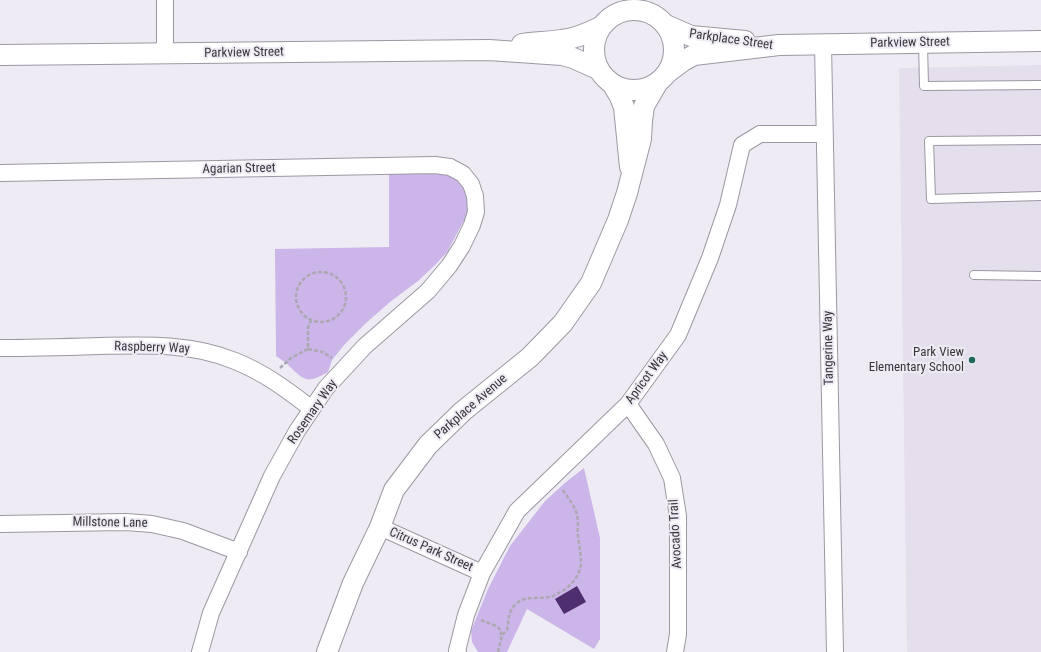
<!DOCTYPE html>
<html>
<head>
<meta charset="utf-8">
<style>
	body { margin:0 }
	canvas { display:block; background:#efebf4 }
</style>
</head>
<body>
<canvas width="1041" height="652"></canvas>
<script>
const ctx = document.querySelector('canvas').getContext('2d');
ctx.lineJoin = 'round';
function paint(path, color) {
  ctx.fillStyle = color;
  ctx.fill(path, 'evenodd');
}
function trace(path, color, width, dash) {
  ctx.strokeStyle = color;
  ctx.lineWidth = width;
  ctx.lineCap = dash ? 'butt' : 'round';
  ctx.setLineDash(dash || []);
  ctx.stroke(path);
}
function label(font, color, halo, rows, align = 'center') {
  ctx.font = font + ' "Roboto Condensed",sans-serif';
  ctx.lineWidth = 4;
  ctx.setLineDash([]);
  ctx.textBaseline = 'middle';
  ctx.strokeStyle = halo;
  ctx.fillStyle = color;
  for (const [text, x, y, turn = 0] of rows) {
    ctx.save();
    ctx.translate(x, y);
    ctx.rotate((+turn || 0) * Math.PI / 180);
    ctx.textAlign = isNaN(turn) ? turn : align;
    if (halo) ctx.strokeText(text, 0, 0);
    ctx.fillText(text, 0, 0);
    ctx.restore();
  }
}
const built = new Path2D(`
	M1041 65V652H907L899 68Z`);
const green = new Path2D(`
	M389 172 445 173 459 176 469 197 468 213 447 252 436 264 418 281 390 302 366 323 345 344 332 360 328 372C307 384 305 381 289 366 286 362 280 359 276 356L275 249 389 247Z
	M584 468 600 538V639L594 649 527 609 507 652H478L472 642 471 631 488 589 510 546 545 501 566 482Z`);
const building = new Path2D(`
	M577 586 586 602 564 614 555 599Z`);
const path = new Path2D(`
	M296 297a25 25 0 1 1 50 0a25 25 0 1 1-50 0Z
	M308 349 323 352 332 358
	M280 368 291 358 308 349V328L311 320
	M481 620 496 626 501 630V635
	M498 652 502 635 507 630C509 620 508 610 517 603 528 594 543 601 555 595 568 589 580 578 581 563 581 554 579 545 578 536 577 531 578 526 578 521 577 508 569 499 562 489`);
const service = new Path2D(`
	M923 43 924 86 1041 85
	M1041 140 929 141 931 199 1041 196
	M974 275 1041 276`);
const minor = new Path2D(`
	M165 0V53
	M823 45 835 652
	M0 173 435 165 450 167 463 174 471 184 475 196 476 212 472 225 462 246 449 266 428 291 365 346 326 388 297 431 272 476 211 613 200 652
	M0 348C33 348 67 347 100 346 146 345 192 343 235 361 265 373 287 390 312 409
	M628 404 656 444 672 478 678 516V634L675 652
	M0 524 126 522 152 524 183 531 239 552
	M380 527 482 573
	M458 652 457 651 466 615 482 573 517 511 628 404 678 335 710 258 728 205 742 145 760 134H825`);
const tertiary = new Path2D(`
	M594 50a40 40 0 1 1 80 0a40 40 0 1 1-80 0Z
	M666 25 691 36 745 41
	M522 44C535 42 548 42 561 40 575 39 588 33 600 27
	M0 55 489 50 562 55 573 58 598 69
	M667 73 683 61 694 55 779 45 1041 41
	M613 85 620 97 624 107 630 167
	M327 652 353 583 380 527 394 490 428 445 463 411 530 357 563 323 591 283 618 220 627 193 641 139 642 121 644 106 658 82`);
const markers = [
	[972,360,4,"#20675b"]
];
const streetNames = [
	["Parkplace Street",731,40,8],
	["Parkview Street",910,43,-1],
	["Parkview Street",244,53,-1],
	["Agarian Street",239,169,-1],
	["Raspberry Way",152,348,2],
	["Tangerine Way",829,348,-91],
	["Apricot Way",647,378,-54],
	["Parkplace Avenue",471,407,-41],
	["Rosemary Way",313,412,-55],
	["Millstone Lane",110,523,1],
	["Avocado Trail",676,534,-93],
	["Citrus Park Street",431,550,24]
];
const poiNames = [
	["Park View",964,353],
	["Elementary School",964,368]
];
paint(built, '#e4deed');
paint(green, '#ccb5e8');
paint(building, '#4f2e6f');
trace(service, '#9c98a1', 10);
trace(minor, '#9c98a1', 18);
trace(tertiary, '#9c98a1', 22);
trace(path, '#aca8b0', 2.5, [4, 2]);
trace(service, '#fff', 8);
trace(minor, '#fff', 16);
trace(tertiary, '#fff', 20);
for (const [x, y, r, color] of markers) {
  const dot = new Path2D();
  dot.arc(x, y, r, 0, 2 * Math.PI);
  ctx.fillStyle = color;
  ctx.fill(dot);
  trace(dot, '#efebf4', 1.5);
}
label('13px', '#38363a', '#efebf4', streetNames);
label('13px', '#38363a', '#efebf4', poiNames, 'right');
</script>
</body>
</html>
